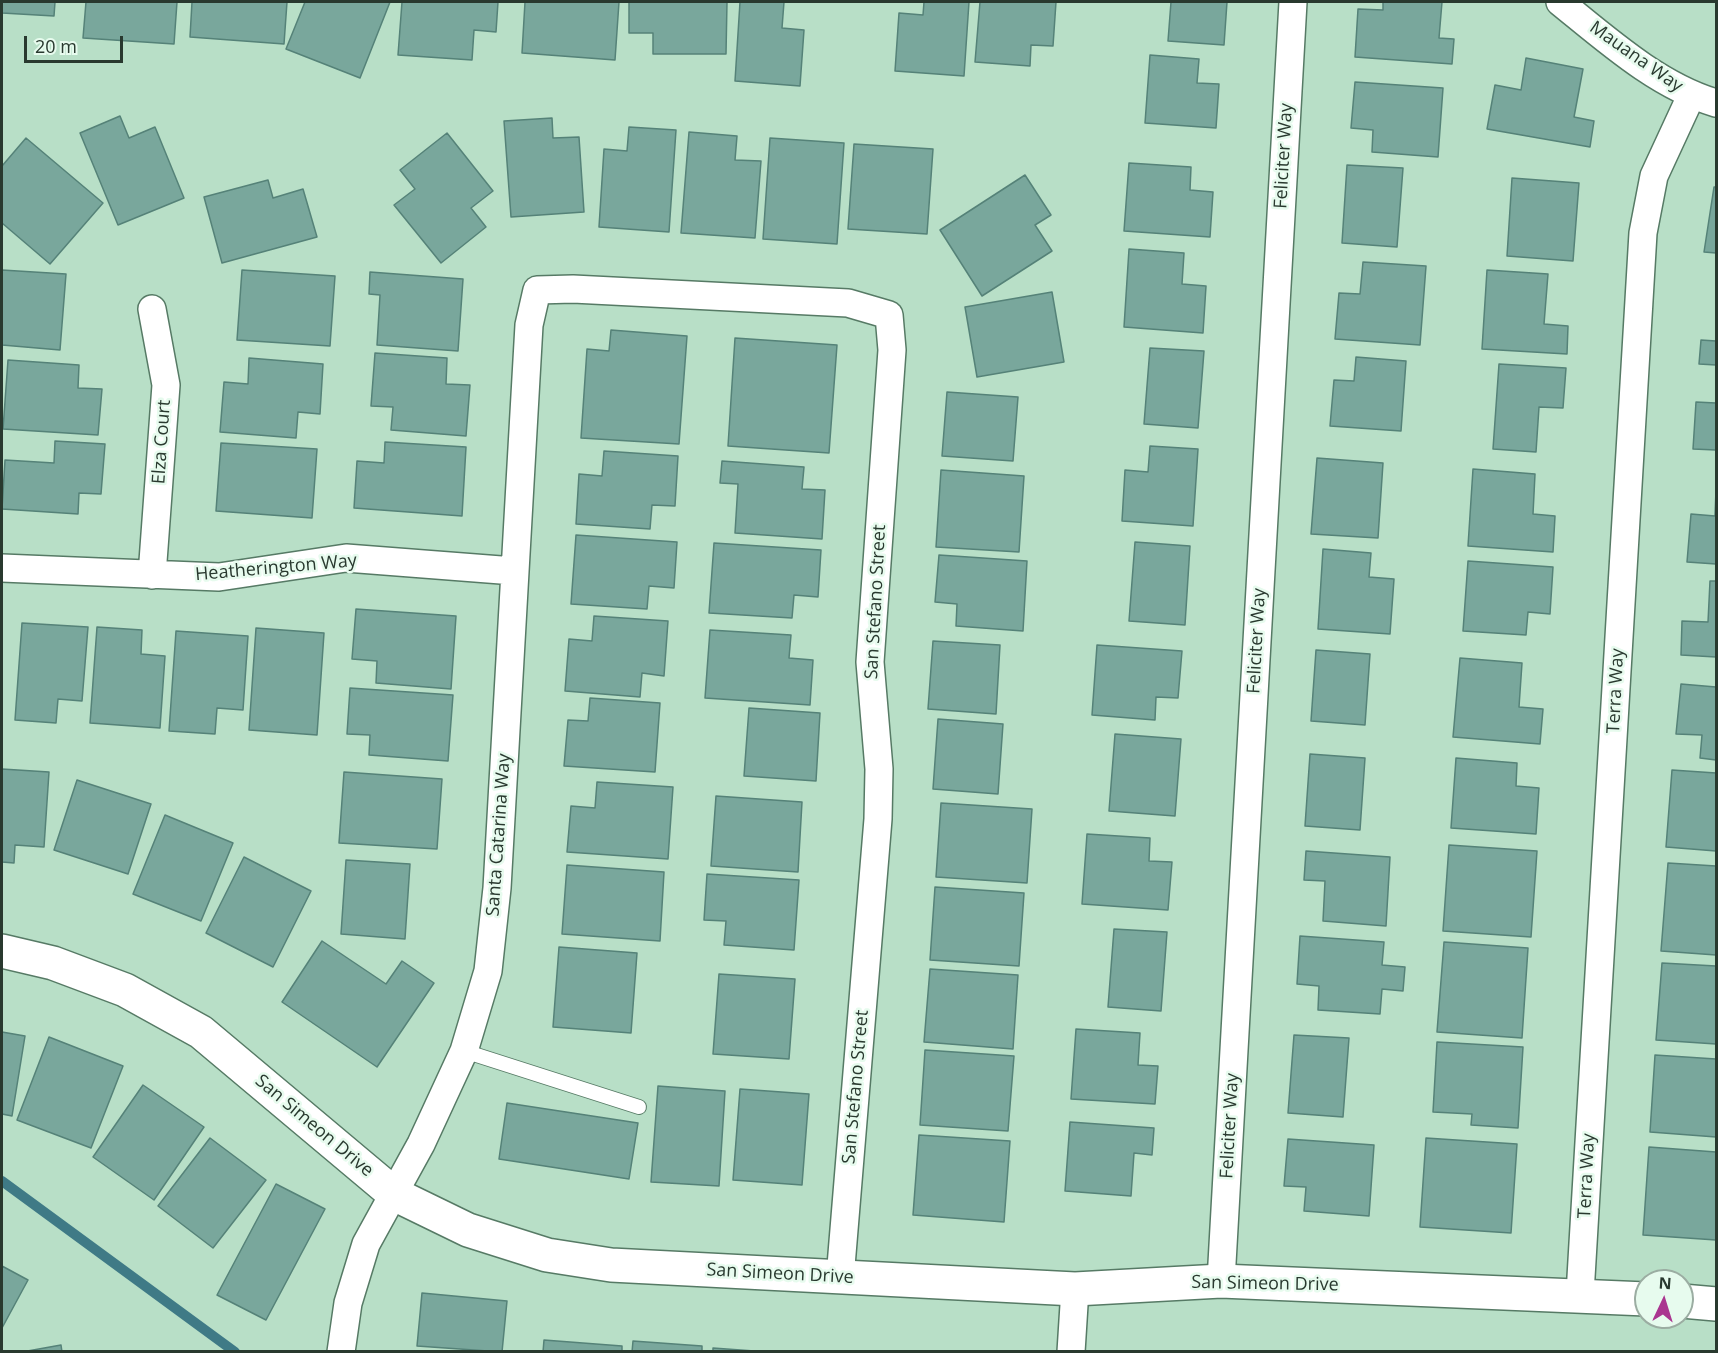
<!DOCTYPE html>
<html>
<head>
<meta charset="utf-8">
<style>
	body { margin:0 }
	#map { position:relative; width:1718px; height:1353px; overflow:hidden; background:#b8dfc7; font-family:"Open Sans",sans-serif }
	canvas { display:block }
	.frame { position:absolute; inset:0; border:3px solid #29392f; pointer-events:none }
	.north { position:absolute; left:1634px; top:1269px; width:60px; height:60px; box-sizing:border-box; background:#e7fbee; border:2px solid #9bada2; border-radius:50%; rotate:4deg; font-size:16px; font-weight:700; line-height:24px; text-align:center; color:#29392f }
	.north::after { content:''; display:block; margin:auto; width:21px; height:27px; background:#aa3690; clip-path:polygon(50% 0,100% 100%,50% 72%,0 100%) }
	.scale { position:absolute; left:24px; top:36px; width:99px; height:27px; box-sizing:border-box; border:3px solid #29392f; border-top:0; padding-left:8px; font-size:18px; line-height:21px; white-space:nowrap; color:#29392f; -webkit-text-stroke:4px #e7fbee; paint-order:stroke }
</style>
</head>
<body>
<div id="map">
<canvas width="1718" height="1353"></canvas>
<div class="frame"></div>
<div class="north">N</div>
<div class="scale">20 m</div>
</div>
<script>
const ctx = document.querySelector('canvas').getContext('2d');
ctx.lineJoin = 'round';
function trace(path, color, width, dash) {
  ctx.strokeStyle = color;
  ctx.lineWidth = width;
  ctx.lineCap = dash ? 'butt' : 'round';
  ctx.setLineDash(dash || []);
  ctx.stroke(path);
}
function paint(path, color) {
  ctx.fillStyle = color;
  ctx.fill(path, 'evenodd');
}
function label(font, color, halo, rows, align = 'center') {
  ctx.font = font + ' "Open Sans",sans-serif';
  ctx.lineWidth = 5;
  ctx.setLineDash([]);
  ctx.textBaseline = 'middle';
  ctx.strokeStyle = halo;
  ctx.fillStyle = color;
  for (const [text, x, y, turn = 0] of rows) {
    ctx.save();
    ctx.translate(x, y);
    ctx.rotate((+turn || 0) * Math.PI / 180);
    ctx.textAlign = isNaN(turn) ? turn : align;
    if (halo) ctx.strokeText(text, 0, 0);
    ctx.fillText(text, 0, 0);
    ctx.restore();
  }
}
const stream = new Path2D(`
	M2 1181 235 1352`);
const building = new Path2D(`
	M2 2H55L54 16 2 13Z
	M86 2H177L174 44 83 38Z
	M192 2H287L284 44 190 37Z
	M305 2H390L360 78 286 49Z
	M402 2H498L496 32 474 30 472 60 398 55Z
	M525 2H619L615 60 522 53Z
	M629 2H727L726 54H653V33H629Z
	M740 2H784L782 28 804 30 800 86 735 81Z
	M924 2H969L964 76 895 71 899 13 923 15Z
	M980 2H1056L1053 46 1031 45 1030 66 975 62Z
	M1171 2H1227L1224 45 1168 41Z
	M1383 2H1442L1439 38 1454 39 1452 64 1355 57 1358 9 1383 10Z
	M1150 55 1199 59 1197 83 1219 84 1216 128 1145 123Z
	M1526 58 1583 69 1574 117 1594 121 1590 147 1487 129 1495 85 1521 90Z
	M1355 82 1443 88 1438 157 1372 152 1373 130 1351 128Z
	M120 116 129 138 155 127 184 198 118 225 80 133Z
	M552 118 553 138 579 137 584 212 511 217 504 121Z
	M629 127 676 130 669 232 599 227 604 149 627 151Z
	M689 132 737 136 735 160 761 161 755 238 681 233Z
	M447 133 493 191 471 208 486 227 441 263 394 205 415 189 400 170Z
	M26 138 103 203 50 264 2 223V166Z
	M770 138 844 143 837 244 763 239Z
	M854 144 933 149 927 234 848 229Z
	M1129 163 1191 167 1190 190 1213 192 1210 237 1124 231Z
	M1347 165 1403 168 1397 247 1342 243Z
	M1025 175 1051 215 1035 225 1052 251 982 296 940 230Z
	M1512 178 1579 183 1573 261 1507 256Z
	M268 180 273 198 303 189 317 237 222 263 204 197Z
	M1714 187H1716V253L1704 252Z
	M1129 249 1184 253 1182 284 1206 286 1203 333 1124 327Z
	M1363 262 1426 266 1420 345 1335 339 1339 293 1360 294Z
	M2 270 66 274 60 350 2 345Z
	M242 270 335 276 330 346 237 340Z
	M1487 270 1548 274 1544 324 1568 326 1567 354 1482 349Z
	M370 272 463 279 458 351 377 345 380 295 369 294Z
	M1052 292 1064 362 977 377 965 307Z
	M611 330 687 336 679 444 581 438 587 349 609 351Z
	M735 338 837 345 829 453 728 446Z
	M1701 340 1716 341V365L1699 364Z
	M1150 348 1204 351 1198 428 1144 424Z
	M375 353 447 358 446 384 470 385 466 436 391 430 393 407 371 406Z
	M1356 357 1406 361 1401 431 1330 426 1334 380 1354 381Z
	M249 358 323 364 320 414 298 412 296 438 220 432 224 382 248 384Z
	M8 360 79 365 78 388 102 389 98 435 3 429Z
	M1499 364 1566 368 1563 408 1539 407 1536 452 1493 449Z
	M947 392 1018 397 1013 461 942 456Z
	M1696 402 1716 403V450L1693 449Z
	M55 441 105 444 101 494 79 493 78 514 2 509 5 460 54 463Z
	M385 442 466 447 462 516 354 508 357 461 384 463Z
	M221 443 317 449 312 518 216 511Z
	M1150 446 1198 449 1193 526 1122 521 1125 470 1148 472Z
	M604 451 678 456 675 506 652 505 650 529 576 524 579 474 602 476Z
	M1317 458 1383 463 1378 538 1311 534Z
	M722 461 804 467 802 489 825 490 822 539 735 533 738 484 720 483Z
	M1473 469 1535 474 1533 514 1555 516 1553 552 1468 546Z
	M941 470 1024 476 1019 552 936 547Z
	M1716 490V564L1687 562 1691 514 1715 516Z
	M576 535 677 542 674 588 649 586 647 609 571 604Z
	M1135 542 1190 546 1185 625 1129 621Z
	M714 543 821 550 818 597 794 595 792 618 709 613Z
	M1323 549 1371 553 1369 577 1394 579 1390 634 1318 629Z
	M939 555 1027 561 1023 631 956 626 957 604 935 602Z
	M1468 561 1553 567 1550 614 1528 612 1526 635 1463 631Z
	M1710 581H1716V657L1681 655 1682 621 1708 622Z
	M356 609 456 616 451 689 376 683 377 661 352 659Z
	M594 616 668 621 664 676 642 673 640 697 565 691 569 639 592 641Z
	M22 623 88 627 82 701 58 699 56 723 15 720Z
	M97 627 142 630 141 654 165 656 160 728 90 723Z
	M256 628 324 633 317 735 249 730Z
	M710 630 791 635 789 658 813 660 810 705 705 698Z
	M176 631 248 636 243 710 217 708 215 734 169 731Z
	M933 641 1000 645 996 714 928 709Z
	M1097 645 1182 651 1178 698 1156 697 1155 720 1092 715Z
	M1316 650 1370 654 1365 725 1311 721Z
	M1460 658 1522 663 1519 707 1543 709 1540 744 1453 737Z
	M1681 684 1716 687V760L1700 758 1702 735 1676 734Z
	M350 688 453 695 448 761 369 755 370 735 347 734Z
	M590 698 660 703 655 772 564 766 568 720 588 721Z
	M749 708 820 713 816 781 744 776Z
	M938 719 1003 724 998 794 933 789Z
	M1115 734 1181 739 1175 816 1109 811Z
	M1310 754 1365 758 1360 830 1305 826Z
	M1456 758 1517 763 1516 786 1539 788 1536 834 1451 828Z
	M2 769 49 772 44 847 15 845 14 863 2 862Z
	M1672 770 1716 773V851L1666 847Z
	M344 772 442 779 437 849 339 843Z
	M77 780 151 804 128 874 54 850Z
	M597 782 673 787 668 859 567 852 571 806 595 808Z
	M716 796 802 802 798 872 711 866Z
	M941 803 1032 809 1027 883 936 877Z
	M165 815 233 843 201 921 133 894Z
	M1087 834 1150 838 1149 861 1172 862 1168 910 1082 904Z
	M1449 845 1537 851 1531 937 1443 931Z
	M1306 851 1390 857 1386 926 1323 921 1325 881 1304 880Z
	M244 857 311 891 273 967 206 933Z
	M346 860 410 864 405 939 341 934Z
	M1668 863 1716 866V955L1661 951Z
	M567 865 664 872 660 941 562 934Z
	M707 874 799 880 794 950 724 945 726 921 704 920Z
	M935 887 1024 893 1019 966 930 960Z
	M1114 929 1167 932 1161 1011 1108 1007Z
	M1300 936 1384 942 1382 965 1405 967 1403 991 1382 989 1380 1014 1318 1010 1319 986 1297 984Z
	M322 941 386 984 402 961 434 983 377 1067 282 1002Z
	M1444 942 1528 948 1522 1038 1437 1032Z
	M559 947 637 953 631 1033 553 1027Z
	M1662 963 1716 966V1044L1656 1040Z
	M930 969 1018 975 1013 1049 924 1042Z
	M719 974 795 979 789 1059 713 1054Z
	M1076 1029 1140 1033 1138 1065 1158 1066 1155 1104 1071 1099Z
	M2 1032 25 1036 12 1116 2 1114Z
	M1294 1035 1349 1038 1343 1117 1288 1113Z
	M49 1037 123 1066 91 1148 17 1120Z
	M1437 1042 1523 1047 1518 1128 1471 1125 1472 1114 1433 1112Z
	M925 1050 1014 1056 1008 1131 920 1125Z
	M1655 1055 1716 1059V1137L1650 1132Z
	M143 1085 204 1127 154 1200 93 1157Z
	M658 1086 725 1091 719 1186 651 1182Z
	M740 1089 809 1094 802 1185 733 1180Z
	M507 1103 638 1123 629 1179 499 1159Z
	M1070 1122 1154 1128 1152 1155 1134 1153 1131 1196 1065 1191Z
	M919 1135 1010 1141 1004 1222 913 1215Z
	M210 1138 266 1180 213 1248 158 1206Z
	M1426 1138 1517 1144 1511 1233 1420 1227Z
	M1288 1139 1374 1145 1369 1216 1304 1211 1306 1187 1284 1186Z
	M1649 1147 1716 1152V1240L1643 1235Z
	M276 1184 325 1209 266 1320 217 1295Z
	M2 1266 28 1280 2 1328Z
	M422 1293 507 1301 502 1352 417 1346Z
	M544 1340 622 1346V1352H543Z
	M633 1341 702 1346V1352H632Z
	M61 1345 62 1352H22Z
	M713 1348 768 1352H713Z`);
const service = new Path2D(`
	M464 1051 639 1107`);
const minor = new Path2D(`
	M1560 2C1607 40 1658 86 1716 103
	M2 568 219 577 346 558 514 571
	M152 575 166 385 152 309
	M1221 1281 1293 2
	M1580 1294 1643 233 1654 176 1691 96
	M341 1352 348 1303 366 1244 421 1144 464 1051 488 971 497 888 529 325 537 290 573 289 848 303 889 315 892 350 870 662 879 769 878 819 840 1278
	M1071 1352 1075 1289`);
const tertiary = new Path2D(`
	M2 951 53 963 125 990 201 1032 394 1194 468 1230 547 1255 611 1265 1075 1289 1221 1281 1646 1299
	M1682 1301 1716 1304`);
const streetNames = [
	["Mauana Way",1636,57,35],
	["Feliciter Way",1284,156,-87],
	["Elza Court",162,442,-86],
	["Heatherington Way",276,568,-5],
	["San Stefano Street",876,602,-87],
	["Feliciter Way",1257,641,-87],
	["Terra Way",1616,691,-87],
	["Santa Catarina Way",499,835,-86],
	["San Stefano Street",856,1087,-85],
	["San Simeon Drive",314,1126,40],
	["Feliciter Way",1230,1126,-87],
	["Terra Way",1587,1176,-87],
	["San Simeon Drive",780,1274,3],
	["San Simeon Drive",1265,1284,1]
];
trace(stream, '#3f7a86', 10);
paint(building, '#79a79c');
trace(building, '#558278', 1.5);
trace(service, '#567a65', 16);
trace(minor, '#567a65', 30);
trace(tertiary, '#567a65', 36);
trace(service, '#fff', 14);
trace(minor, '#fff', 27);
trace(tertiary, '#fff', 33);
label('18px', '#29392f', '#e7fbee', streetNames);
</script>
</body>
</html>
